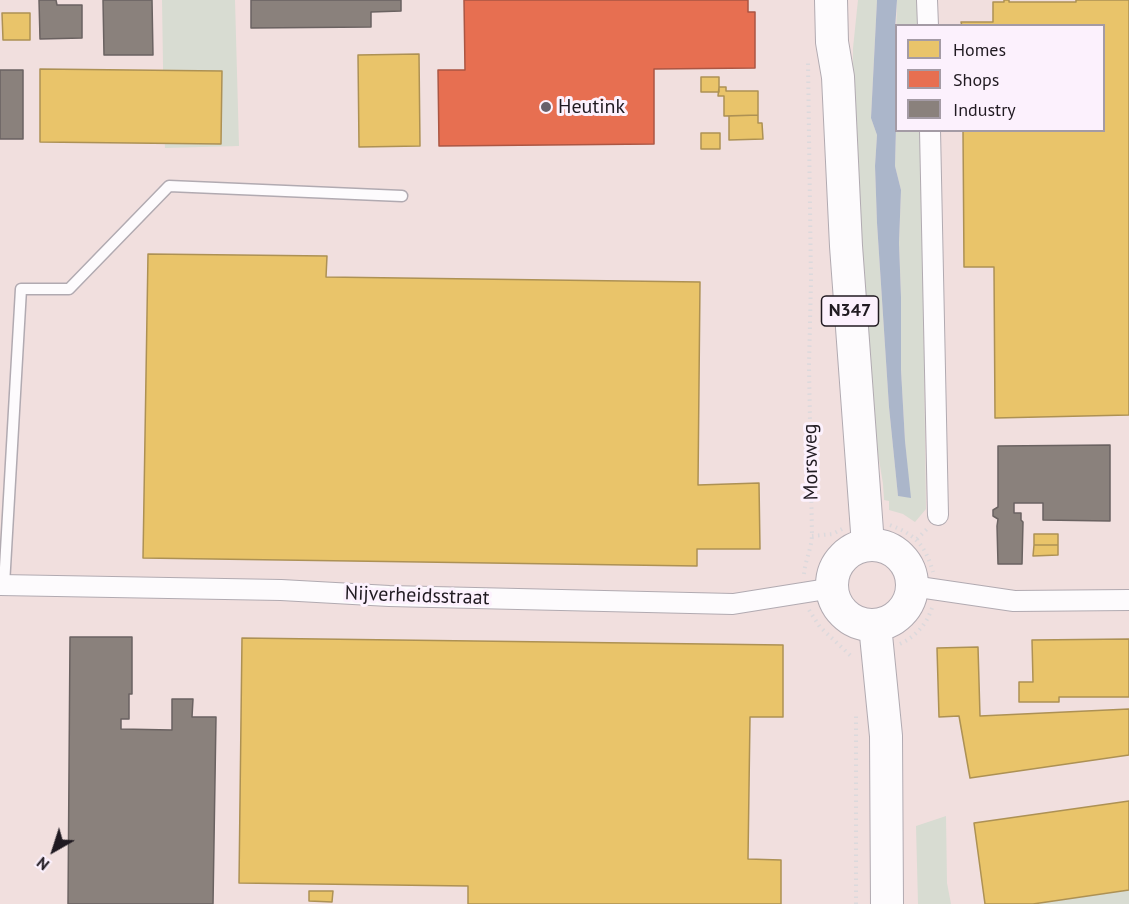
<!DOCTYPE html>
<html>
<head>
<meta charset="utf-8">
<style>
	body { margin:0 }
	#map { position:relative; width:1129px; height:904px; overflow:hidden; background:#f0e6f1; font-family:"PT Sans",sans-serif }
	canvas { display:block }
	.legend { position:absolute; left:895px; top:24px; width:210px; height:108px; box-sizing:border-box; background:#fcf1fd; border:2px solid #a49ba5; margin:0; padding:8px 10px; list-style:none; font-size:18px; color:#201a21 }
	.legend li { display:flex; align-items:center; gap:12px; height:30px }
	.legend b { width:30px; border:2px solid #a49ba5 }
	.north { position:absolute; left:24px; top:820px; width:60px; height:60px; -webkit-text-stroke:4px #fcf1fd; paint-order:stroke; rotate:219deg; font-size:16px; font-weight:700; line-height:24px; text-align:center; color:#201a21 }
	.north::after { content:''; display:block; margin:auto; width:21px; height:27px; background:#201a21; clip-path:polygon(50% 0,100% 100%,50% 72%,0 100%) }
</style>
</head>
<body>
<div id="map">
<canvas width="1129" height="904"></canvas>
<ul class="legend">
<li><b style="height:16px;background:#e9c46a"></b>Homes</li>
<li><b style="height:16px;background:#e76f51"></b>Shops</li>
<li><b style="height:16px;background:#8a817c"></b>Industry</li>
</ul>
<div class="north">N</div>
</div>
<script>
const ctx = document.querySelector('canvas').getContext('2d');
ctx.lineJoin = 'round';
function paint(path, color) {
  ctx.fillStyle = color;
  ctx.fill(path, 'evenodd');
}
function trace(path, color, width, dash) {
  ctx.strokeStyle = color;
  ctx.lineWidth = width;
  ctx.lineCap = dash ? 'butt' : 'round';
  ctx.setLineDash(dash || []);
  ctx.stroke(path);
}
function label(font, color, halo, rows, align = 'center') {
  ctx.font = font + ' "PT Sans",sans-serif';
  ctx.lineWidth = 6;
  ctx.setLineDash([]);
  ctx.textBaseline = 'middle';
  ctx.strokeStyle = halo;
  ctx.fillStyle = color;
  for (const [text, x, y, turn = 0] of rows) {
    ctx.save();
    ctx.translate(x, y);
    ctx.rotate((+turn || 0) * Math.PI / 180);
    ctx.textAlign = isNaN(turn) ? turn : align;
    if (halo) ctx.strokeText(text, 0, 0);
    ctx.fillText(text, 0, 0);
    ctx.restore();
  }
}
const industrial = new Path2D(`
	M0 0H1129V904H0ZM896 26H1104V130H896Z`);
const green = new Path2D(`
	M162 0H235L239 146 165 148 164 131Z
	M858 0H877L871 118 877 135 875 166 877 223 889 407 898 496 910 497 905 441 901 370V297L899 243 901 190 895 166 896 127V130L921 131 926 509 915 522 903 514 889 510V501L884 500 883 484 872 417 852 94 853 48Z
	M897 0H919V25L896 26V110L895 70Z
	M946 816 947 883 951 904H918L916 826Z
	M1129 882V904H995Z`);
const water = new Path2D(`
	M877 0H897L895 29 896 127 895 166 901 190 899 243 901 297V370L905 441 911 498 898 496 889 407 877 223 875 166 877 135 871 118Z`);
const homes = new Path2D(`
	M1004 0H1009V2H1076V0H1129V415L995 418 994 267H964L963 130H1104V26H962L961 22H993V2H1004Z
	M2 13H30V40H3Z
	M419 54 420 146 359 147 358 55Z
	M40 69 222 71 221 144 40 142Z
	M701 77H719V92H701Z
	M719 87H726V91H758V115L724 116V96H718Z
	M758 115V123H762L763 139 729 140V116Z
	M701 133H720V149H701Z
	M148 254 327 256 326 277 700 282 698 485 759 483 760 549H697V566L143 558Z
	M1034 534H1058V545H1034Z
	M1034 545H1058V555L1033 556Z
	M242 638 783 645V717H750L748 859 781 860V904H468V886L239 883Z
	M1129 639V697H1059V702H1019V682H1033L1032 640Z
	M978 647 980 716 1129 709V755L970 778 959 716 939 717 937 648Z
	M1129 801V890L1033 904H985L974 823Z
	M309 891H333L332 902 309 901Z`);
const shops = new Path2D(`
	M464 0H748V12H755V68L654 69V144L439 146 438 70H465Z`);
const industry = new Path2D(`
	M39 0H56L57 5H82V38L40 39Z
	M103 0H152L153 55H104Z
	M251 0H401V11L371 12V27L251 28Z
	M0 70H23V139H0Z
	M1110 445V521L1043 520V503H1014V513H1021V520L1023 522 1022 564H998L997 526 998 519 993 516V510L998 507V446Z
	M70 637H132V694H129V719H121V729L172 730V699H193L192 717H216L213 904H68Z`);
const path = new Path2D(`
	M890 525C916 535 925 545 933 572
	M812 536 833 534 842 529
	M917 539 927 529
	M804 574C805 561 811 550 812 536L809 366 811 281 808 61
	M809 610 820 627 852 657
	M900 644C916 636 926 625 932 608
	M856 904V712`);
const service = new Path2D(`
	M4 585 21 289H69L169 186 402 196`);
const minor = new Path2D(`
	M927 0 928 26
	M930 130 938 515
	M0 585 281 590 389 596 733 604 833 588
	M912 586 1014 601 1129 600`);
const primary = new Path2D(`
	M831 0 832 42 838 77 846 246 868 545
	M832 585a40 40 0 1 1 80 0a40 40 0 1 1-80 0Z
	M875 625 886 736 887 904`);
const markers = [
	[546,107,6,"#69616a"]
];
const shields = [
	[850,311,57]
];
const shieldNames = [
	["N347",850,311]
];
const poiNames = [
	["Heutink",558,107]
];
const streetNames = [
	["Morsweg",811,462,-91],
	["Nijverheidsstraat",417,596,2]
];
paint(industrial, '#f1dfde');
paint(green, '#d8dcd2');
paint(water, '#abb6ca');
paint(homes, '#e9c46a');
trace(homes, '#ad9154', 1.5);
paint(shops, '#e76f51');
trace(shops, '#ab5643', 1.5);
paint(industry, '#8a817c');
trace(industry, '#6a6261', 1.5);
trace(service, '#b1aab1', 13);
trace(minor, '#b1aab1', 22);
trace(primary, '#b1aab1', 34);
trace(path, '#dcd9dc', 4, [1.5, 4.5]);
trace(service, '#fdfbfd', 10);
trace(minor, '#fdfbfd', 20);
trace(primary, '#fdfbfd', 32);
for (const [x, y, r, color] of markers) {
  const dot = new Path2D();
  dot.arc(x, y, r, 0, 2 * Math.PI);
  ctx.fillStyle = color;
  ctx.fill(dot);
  trace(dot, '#fcf1fd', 2);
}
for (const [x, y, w] of shields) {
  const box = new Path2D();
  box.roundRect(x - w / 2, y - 15, w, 30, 4.5);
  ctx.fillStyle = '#fcf1fd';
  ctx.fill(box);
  trace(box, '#201a21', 1.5);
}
label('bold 18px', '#201a21', null, shieldNames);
label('20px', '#201a21', '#fcf1fd', poiNames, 'left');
label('20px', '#201a21', '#fcf1fd', streetNames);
</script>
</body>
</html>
